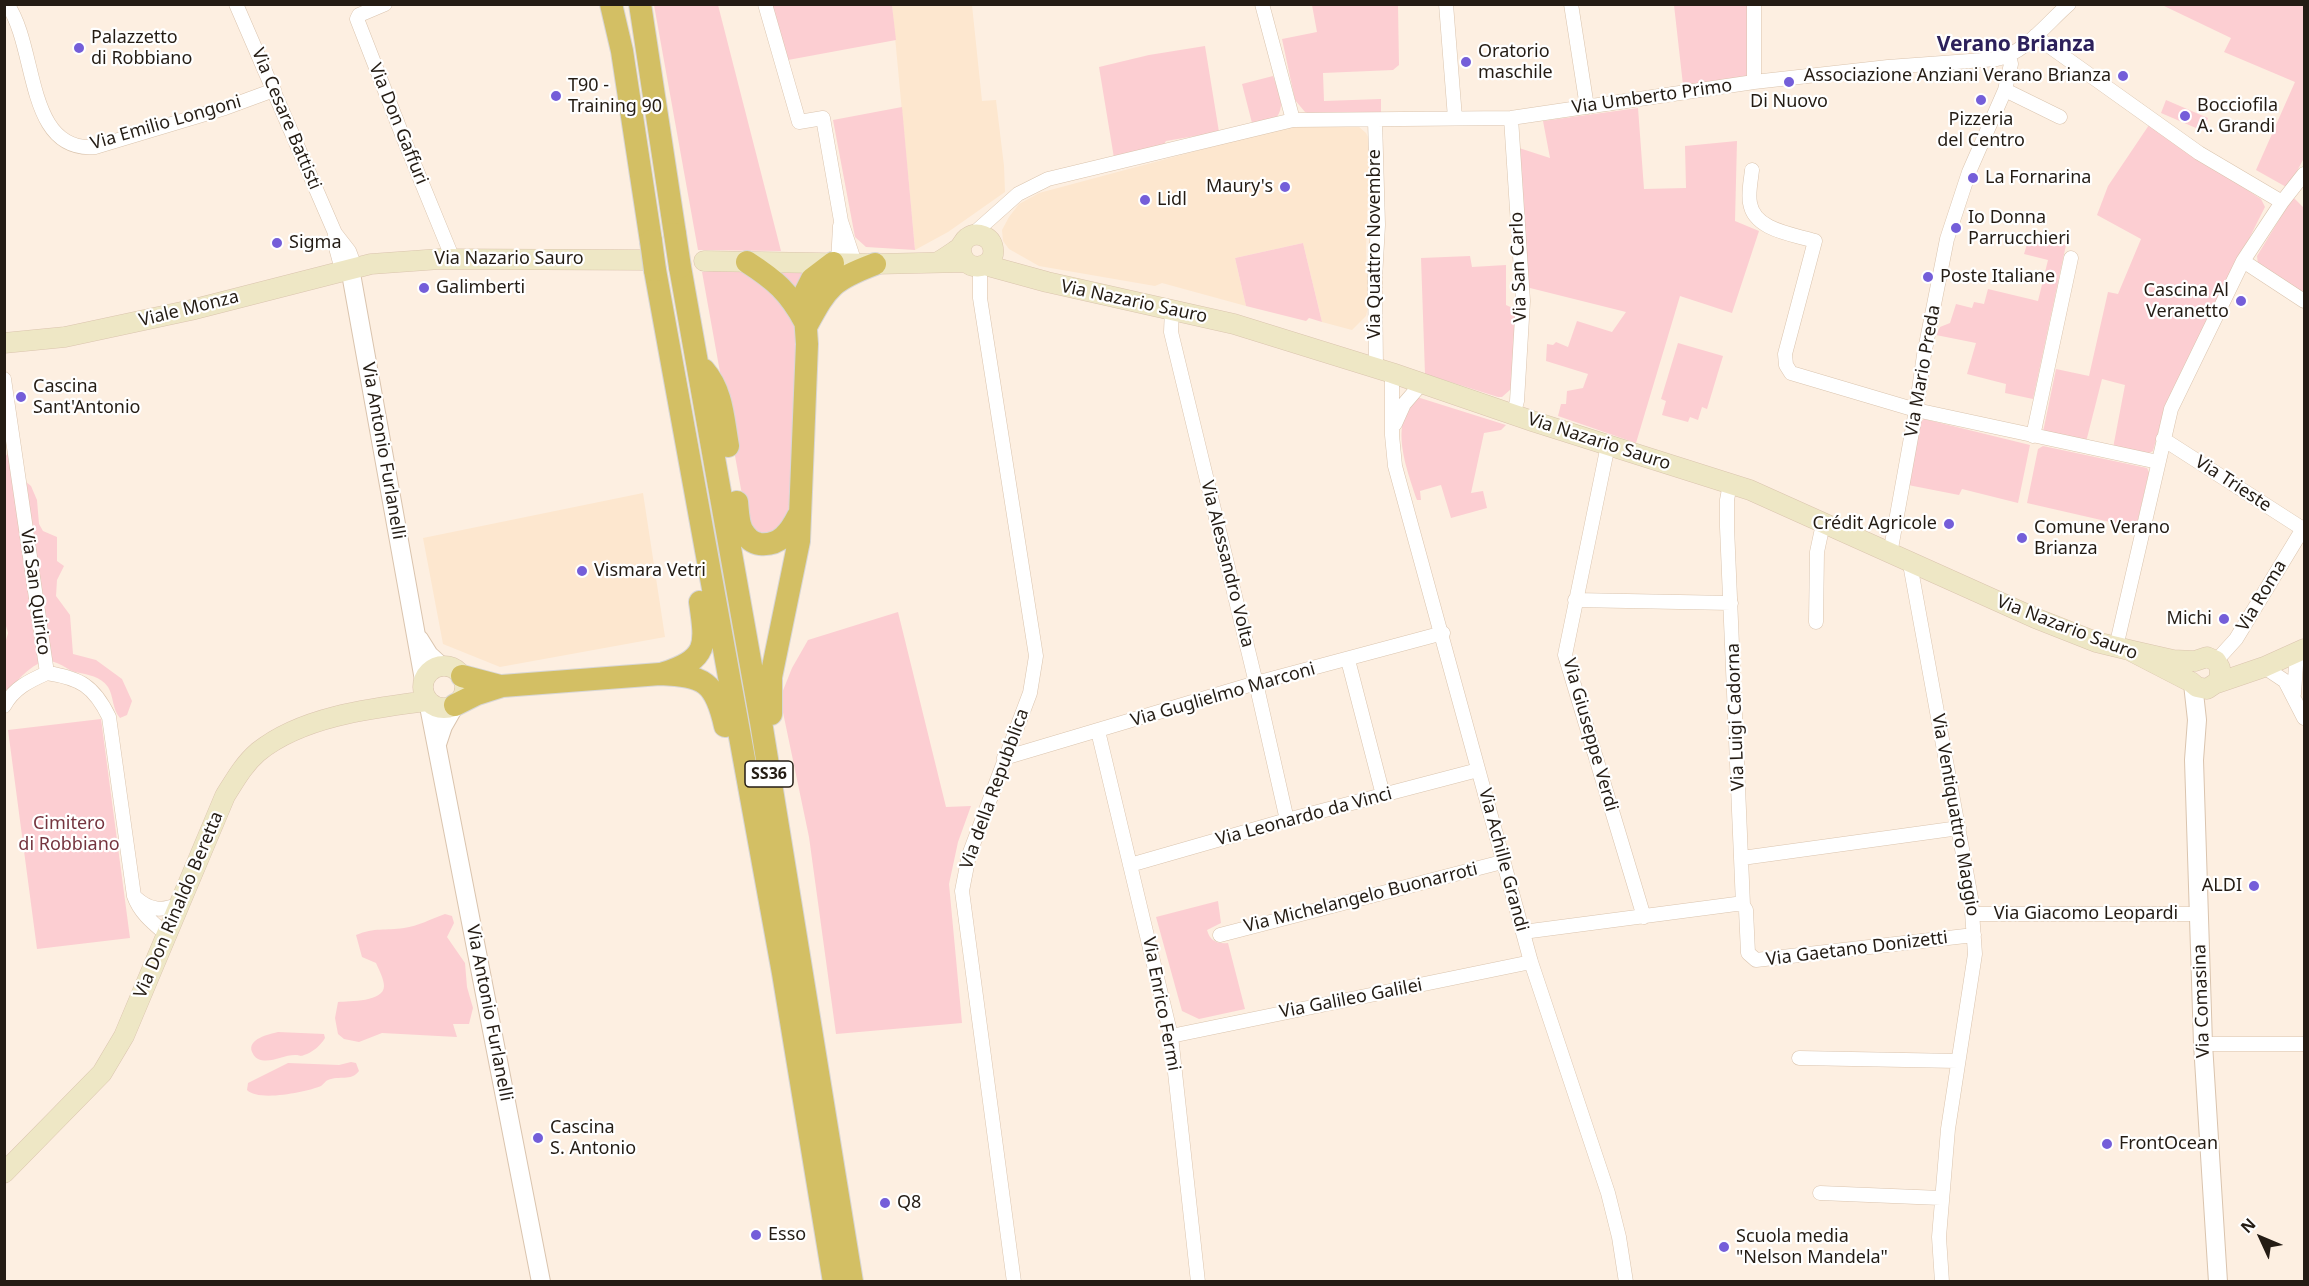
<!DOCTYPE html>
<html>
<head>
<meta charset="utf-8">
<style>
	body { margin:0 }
	#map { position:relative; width:2309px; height:1286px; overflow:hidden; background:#fdefe1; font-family:"Noto Sans",sans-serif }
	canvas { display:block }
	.frame { position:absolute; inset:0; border:6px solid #241c14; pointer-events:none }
	.north { position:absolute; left:2231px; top:1208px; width:60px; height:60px; -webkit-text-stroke:4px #fff; paint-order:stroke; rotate:314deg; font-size:16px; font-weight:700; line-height:24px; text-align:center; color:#241c14 }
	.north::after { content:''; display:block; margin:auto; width:21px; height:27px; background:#241c14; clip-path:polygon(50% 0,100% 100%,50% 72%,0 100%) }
</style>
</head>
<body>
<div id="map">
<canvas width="2309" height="1286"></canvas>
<div class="frame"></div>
<div class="north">N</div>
</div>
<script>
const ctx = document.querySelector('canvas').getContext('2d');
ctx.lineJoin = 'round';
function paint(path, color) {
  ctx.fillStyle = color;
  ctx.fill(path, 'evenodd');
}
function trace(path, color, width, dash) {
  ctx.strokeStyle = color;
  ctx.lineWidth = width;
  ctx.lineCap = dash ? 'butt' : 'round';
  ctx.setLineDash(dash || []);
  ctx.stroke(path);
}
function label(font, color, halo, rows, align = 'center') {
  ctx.font = font + ' "Noto Sans",sans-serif';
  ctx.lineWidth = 4.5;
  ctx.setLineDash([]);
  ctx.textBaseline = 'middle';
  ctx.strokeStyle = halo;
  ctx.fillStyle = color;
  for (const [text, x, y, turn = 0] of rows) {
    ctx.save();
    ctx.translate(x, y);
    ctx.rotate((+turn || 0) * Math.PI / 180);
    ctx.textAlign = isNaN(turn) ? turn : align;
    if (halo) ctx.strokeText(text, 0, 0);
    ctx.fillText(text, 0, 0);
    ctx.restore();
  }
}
const built = new Path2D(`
	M892 5H972L982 101 996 100 1004 166 1005 192 948 232 915 250Z
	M1350 124 1358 126 1366 133 1370 141 1366 248 1368 307 1366 316 1352 330 1322 322 1303 243 1235 258 1246 306 1162 283 1155 286 1039 266 1009 249 1003 241 1002 230 1009 217 1019 204 1039 193 1282 128Z
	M643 493 665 637 500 667 443 644 423 538Z`);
const green = new Path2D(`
	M654 5H718L781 251 698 250Z
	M771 5H892L896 40 788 60Z
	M1312 5H1398L1399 65 1393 70 1323 73 1324 101 1381 99V112L1313 115 1305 112 1295 100 1282 39 1317 32Z
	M1674 5H1749L1748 77 1683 85Z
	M2162 5H2304V158L2288 188 2256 170 2295 82 2224 52 2231 38Z
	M1205 46 1219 132 1166 141 1162 148 1114 158 1099 67 1149 55Z
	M1273 76C1278 90 1286 104 1277 117L1252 123 1242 84Z
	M2166 100 2208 118 2203 131 2161 113Z
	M902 107 915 250 866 247 855 237 833 120Z
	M1638 108 1644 189 1686 188 1685 146 1737 141 1735 221 1759 231 1732 313 1680 296 1636 443 1558 416 1561 404H1566L1567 391 1583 388 1588 374 1546 361 1547 344 1553 345 1556 342 1568 347 1577 321 1612 332 1626 312 1526 287 1519 148 1550 158 1543 121Z
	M2149 125 2261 199 2265 207 2166 404 2153 451 2145 455 2113 448 2125 385 2102 379 2086 442 2043 432 2056 369 2089 376 2108 292 2118 294 2141 239 2097 215 2108 186Z
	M2293 197 2303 207 2304 205V294L2258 264 2257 256Z
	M2028 241 2066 245 2033 399 2005 393 2006 384 1967 374 1976 343 1936 335 1940 327 1950 323 1956 304 1972 308 1974 302 1984 304 1988 289 2038 301 2048 260 2024 254Z
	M1303 243 1322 322 1309 318 1306 321 1246 306 1235 258Z
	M1470 256 1472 267 1506 265V305L1519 311 1511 389 1502 397H1498L1425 374 1421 258Z
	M724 270 744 272 782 294 800 334 788 520 770 536C757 533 752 529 746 517L702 272Z
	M773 272 805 273 795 294Z
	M1678 343 1723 356 1707 409 1702 407 1698 420 1690 417 1688 422 1662 415 1666 401 1661 399Z
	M1417 397 1506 425 1501 430 1484 433 1471 493 1483 491 1487 508 1451 518 1441 485 1420 491 1421 500H1417C1407 469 1388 423 1417 397Z
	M1924 419 2030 445 2018 503 1962 489 1959 495 1908 485 1920 422Z
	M2043 446 2147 468 2149 472 2136 528 2027 503 2038 449Z
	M10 451 19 476 31 486 37 500 39 524 43 531 57 537V561L64 566 57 580 56 596 70 615 73 654 96 660 122 679 132 701 127 715 120 718C112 709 114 697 108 687 100 676 89 675 75 672 68 670 62 664 54 662 35 657 17 682 5 694V644L8 633 4 619 6 558 4 465 5 457Z
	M898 612 946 807 971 806 958 842 949 884 962 1023 836 1034 809 837 780 698 792 668 808 640Z
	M101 719 130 938 37 949 8 730Z
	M1218 901 1221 923 1207 930C1210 941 1217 944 1228 943L1245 1009 1199 1019 1182 1011 1156 917Z
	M445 914 452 916 454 923 447 937 465 963 467 987 473 1008 469 1024H453L457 1037 382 1033 359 1042 344 1039 338 1034 335 1018 338 1002C350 1001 384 1002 384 986 384 979 379 970 376 963L362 957 356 935C375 927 385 931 404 928 418 926 431 919 445 914Z
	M278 1032 324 1034 325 1038C321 1045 312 1053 304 1055 299 1057 301 1055 295 1055 283 1055 270 1064 258 1059 255 1057 254 1056 252 1052 247 1039 269 1034 278 1032Z
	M351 1062 356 1063 359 1071C351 1082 339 1075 328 1080 325 1081 324 1084 321 1086 307 1092 258 1102 247 1090L248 1083 288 1063 339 1065Z`);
const minor = new Path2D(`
	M7 4C38 48 25 153 95 147L225 108 274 90
	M236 4 335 233 349 251 355 267
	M385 4 359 15 357 19 403 137 453 259
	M765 4 799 122 823 118 841 221 855 263
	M1262 4 1293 120
	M1446 4 1455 118
	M1571 4 1587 107
	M2035 36 2199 153 2282 202
	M1754 82V4
	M2005 90 2060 117
	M1511 118 1523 301 1517 401 1513 415
	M1375 120 1378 225 1375 278 1376 368
	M1752 170C1751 180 1748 193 1750 203 1754 230 1792 234 1815 241L1785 354 1786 365 1791 373 1916 410 2158 462
	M335 233V244L342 270
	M972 235 1018 194 1048 179 1293 120 1511 118 1754 82 1888 67 1997 59C2025 53 2047 23 2069 4
	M2243 261 2304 301
	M838 263 840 226
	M980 267V298L1036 656 1030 693 969 855 962 891 1014 1282
	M1172 309 1171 332 1256 683 1287 820
	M1392 373V435L1395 466 1531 962 1608 1193 1619 1237 1626 1282
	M4 379 47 673
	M1395 424 1404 404 1422 383
	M2033 436 2071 258
	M2163 439 2303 529
	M1608 445 1565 655 1644 917
	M1730 484 1727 500V527L1743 905 1746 910 1748 953 1756 960 1974 935
	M1890 554 1916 410 1924 355 1947 239 1969 172 2005 90 2011 64 2009 55
	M1910 564 1971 898 1975 954 1948 1129 1939 1237 1942 1282
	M1575 600 1731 603
	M1816 622 1817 552 1823 524
	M2116 647 2171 409 2243 261 2282 202 2304 174
	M1348 660 1383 795
	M2216 661 2236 639 2304 527
	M2264 667 2285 681 2304 718
	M47 673C80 678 94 686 109 717L134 896C140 913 153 923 166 934
	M2294 694 2296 665 2301 650
	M4 706C14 688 29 681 47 673
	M1098 731 1171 1036 1198 1282
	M1004 758 1256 683 1443 633
	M1742 858 1959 828
	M1130 865 1287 820 1478 770
	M136 898C150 911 163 911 180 904
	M1973 914H2199
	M1523 932 1736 904 1743 905
	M1220 935 1502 862
	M1171 1036 1531 962
	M2203 1044H2304
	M1799 1058 1958 1061
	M1820 1193 1941 1198`);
const tertiary = new Path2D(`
	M350 268 424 680
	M419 639 429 655 441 666
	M2193 684 2197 720 2194 760 2203 1044 2218 1282
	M428 701 541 1282
	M437 744 443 726 455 705`);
const secondary = new Path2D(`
	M704 261 875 264 965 262
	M938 262C945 258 952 253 958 249 962 246 963 241 967 238 977 231 991 236 993 248 997 271 959 275 961 246
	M985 265 1047 282 1234 324 1392 373 1535 422 1750 490 2035 618 2096 642 2129 650 2191 682 2197 687 2207 689 2219 681 2220 668 2216 661 2207 657 2195 661 2173 660 2129 650
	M4 343 65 337 191 310 371 264 440 259 647 260
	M423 687a21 21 0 1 1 42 0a21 21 0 1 1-42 0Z
	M2217 683 2264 667 2304 649
	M4 1173 102 1073 124 1036 225 796C235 780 244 764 258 752 302 716 373 708 428 701`);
const trunk = new Path2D(`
	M611 4 622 51 651 241
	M640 4 675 234
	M747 262C775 280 789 292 805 322
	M680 267 761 722 852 1282
	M655 270 783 973 834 1282
	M807 325C828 286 833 280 875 264
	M704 370C723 392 723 419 728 446
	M737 502C738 511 738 522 742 530 746 537 752 543 760 544 780 546 790 532 798 516
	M664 673C709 659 706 644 700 602
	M462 676 500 686
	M455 705 477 694 502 686 660 674C704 676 715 681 725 726
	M771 714V677L799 541 807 344 804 301 806 291 812 279 833 263`);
const trunkBridge = new Path2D(`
	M675 234 680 267
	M651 241 655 270`);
const markers = [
	[79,48,6,"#745ed9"],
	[1466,62,6,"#745ed9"],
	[2123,76,6,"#745ed9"],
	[1789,82,6,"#745ed9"],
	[556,96,6,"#745ed9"],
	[1981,100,6,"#745ed9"],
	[2185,116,6,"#745ed9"],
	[1973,178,6,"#745ed9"],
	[1285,187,6,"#745ed9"],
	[1145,200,6,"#745ed9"],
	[1956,228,6,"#745ed9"],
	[277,243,6,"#745ed9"],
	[1928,277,6,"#745ed9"],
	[424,288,6,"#745ed9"],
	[2241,301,6,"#745ed9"],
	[21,397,6,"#745ed9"],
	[1949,524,6,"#745ed9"],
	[2022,538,6,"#745ed9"],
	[582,571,6,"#745ed9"],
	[2224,619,6,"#745ed9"],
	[2254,886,6,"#745ed9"],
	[538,1138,6,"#745ed9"],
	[2107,1144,6,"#745ed9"],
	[885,1203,6,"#745ed9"],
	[756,1235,6,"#745ed9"],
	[1724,1247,6,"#745ed9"]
];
const shields = [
	[769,774,48]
];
const shieldNames = [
	["SS36",769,774]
];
const poiNames = [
	["Palazzetto",91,38],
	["di Robbiano",91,59],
	["Oratorio",1478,52],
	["maschile",1478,73],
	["Associazione Anziani Verano Brianza",2111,76,"right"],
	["T90 -",568,86],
	["Training 90",568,107],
	["Di Nuovo",1789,102,"center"],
	["Bocciofila",2197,106],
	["A. Grandi",2197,127],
	["Pizzeria",1981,120,"center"],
	["del Centro",1981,141,"center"],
	["La Fornarina",1985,178],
	["Maury's",1273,187,"right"],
	["Lidl",1157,200],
	["Io Donna",1968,218],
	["Parrucchieri",1968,239],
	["Sigma",289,243],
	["Poste Italiane",1940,277],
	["Galimberti",436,288],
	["Cascina Al",2229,291,"right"],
	["Veranetto",2229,312,"right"],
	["Cascina",33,387],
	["Sant'Antonio",33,408],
	["Crédit Agricole",1937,524,"right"],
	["Comune Verano",2034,528],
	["Brianza",2034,549],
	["Vismara Vetri",594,571],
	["Michi",2212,619,"right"],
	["ALDI",2242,886,"right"],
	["Cascina",550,1128],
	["S. Antonio",550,1149],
	["FrontOcean",2119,1144],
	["Q8",897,1203],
	["Esso",768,1235],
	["Scuola media",1736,1237],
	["\"Nelson Mandela\"",1736,1258]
];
const streetNames = [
	["Via Umberto Primo",1652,97,-8],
	["Via Cesare Battisti",286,119,67],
	["Via Emilio Longoni",166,123,-16],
	["Via Don Gaffuri",398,124,68],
	["Via Quattro Novembre",1375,244,-90],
	["Via Nazario Sauro",509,259],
	["Via San Carlo",1519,267,-92],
	["Via Nazario Sauro",1134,302,12],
	["Viale Monza",189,309,-14],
	["Via Mario Preda",1923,371,-80],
	["Via Nazario Sauro",1599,442,18],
	["Via Antonio Furlanelli",383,451,80],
	["Via Trieste",2233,484,33],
	["Via Alessandro Volta",1227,564,76],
	["Via San Quirico",35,592,82],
	["Via Roma",2262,596,-59],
	["Via Nazario Sauro",2067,628,21],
	["Via Guglielmo Marconi",1223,695,-16],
	["Via Luigi Cadorna",1736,717,-92],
	["Via Giuseppe Verdi",1590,735,74],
	["Via della Repubblica",995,789,-70],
	["Via Ventiquattro Maggio",1955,815,80],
	["Via Leonardo da Vinci",1304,817,-15],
	["Via Achille Grandi",1503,860,75],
	["Via Michelangelo Buonarroti",1361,898,-14],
	["Via Don Rinaldo Beretta",179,905,-67],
	["Via Giacomo Leopardi",2086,914],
	["Via Gaetano Donizetti",1857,949,-7],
	["Via Galileo Galilei",1351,999,-11],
	["Via Comasina",2202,1001,-92],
	["Via Enrico Fermi",1161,1004,79],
	["Via Antonio Furlanelli",489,1013,79]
];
const parkNames = [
	["Cimitero",69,824],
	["di Robbiano",69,845]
];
const quarterNames = [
	["Verano Brianza",2016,45]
];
paint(built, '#fde7cf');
paint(green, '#fcced2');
trace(minor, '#dac4ae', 15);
trace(tertiary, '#dac4ae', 20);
trace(secondary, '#dac4ae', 21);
trace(trunk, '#d8d6d5', 24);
trace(minor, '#fff', 14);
trace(tertiary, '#fff', 18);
trace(secondary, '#eee7c5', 20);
trace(trunk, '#d3bf64', 22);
trace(trunkBridge, '#d8d6d5', 24, []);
trace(trunkBridge, '#d3bf64', 22);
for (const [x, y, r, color] of markers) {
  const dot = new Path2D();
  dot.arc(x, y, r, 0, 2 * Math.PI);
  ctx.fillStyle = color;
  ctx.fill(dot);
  trace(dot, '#fff', 2);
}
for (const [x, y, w] of shields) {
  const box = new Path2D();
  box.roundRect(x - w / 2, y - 13, w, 26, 4.5);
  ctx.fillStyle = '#fff';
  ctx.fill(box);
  trace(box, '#241c14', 1.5);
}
label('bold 16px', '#241c14', null, shieldNames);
label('18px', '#241c14', '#fff', poiNames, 'left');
label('18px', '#241c14', '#fff', streetNames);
label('18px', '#75353f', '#fff', parkNames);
label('bold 21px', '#2c205b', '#fff', quarterNames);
</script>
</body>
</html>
